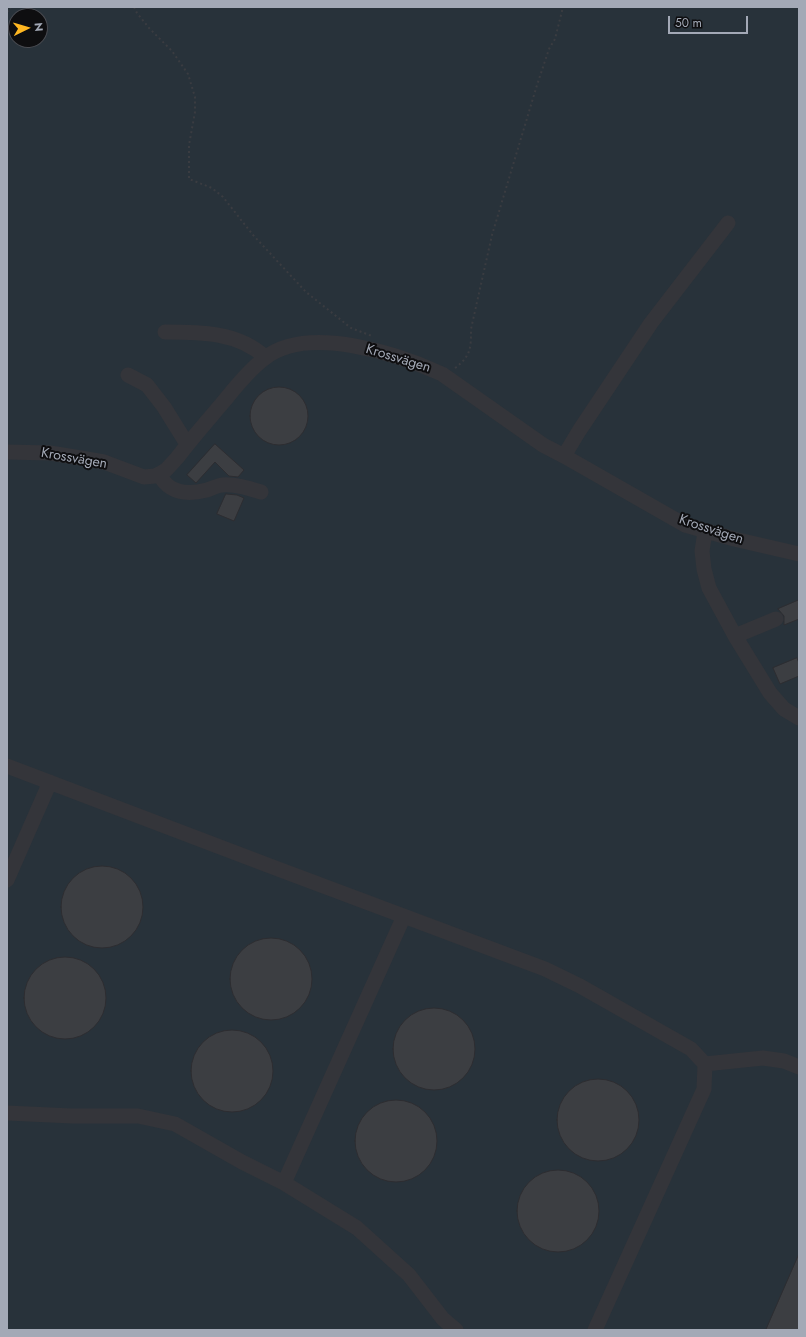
<!DOCTYPE html>
<html>
<head>
<meta charset="utf-8">
<style>
	body { margin:0 }
	#map { position:relative; width:806px; height:1337px; overflow:hidden; background:#131315; font-family:Jost,sans-serif }
	canvas { display:block }
	.frame { position:absolute; inset:0; border:8px solid #a3a9b6; pointer-events:none }
	.north { position:absolute; left:8px; top:8px; width:40px; height:40px; box-sizing:border-box; background:#0e0e10; border:1px solid #4a4c52; border-radius:50%; rotate:85deg; font-size:11px; font-weight:700; line-height:16px; text-align:center; color:#a3a9b6 }
	.north::after { content:''; display:block; margin:auto; width:14px; height:18px; background:#ffb721; clip-path:polygon(50% 0,100% 100%,50% 72%,0 100%) }
	.scale { position:absolute; left:668px; top:16px; width:80px; height:18px; box-sizing:border-box; border:2px solid #a3a9b6; border-top:0; padding-left:5px; font-size:12px; line-height:14px; white-space:nowrap; color:#a3a9b6; -webkit-text-stroke:3px #0e0e10; paint-order:stroke }
</style>
</head>
<body>
<div id="map">
<canvas width="806" height="1337"></canvas>
<div class="frame"></div>
<div class="north">N</div>
<div class="scale">50 m</div>
</div>
<script>
const ctx = document.querySelector('canvas').getContext('2d');
ctx.lineJoin = 'round';
function paint(path, color) {
  ctx.fillStyle = color;
  ctx.fill(path, 'evenodd');
}
function trace(path, color, width, dash) {
  ctx.strokeStyle = color;
  ctx.lineWidth = width;
  ctx.lineCap = dash ? 'butt' : 'round';
  ctx.setLineDash(dash || []);
  ctx.stroke(path);
}
function label(font, color, halo, rows, align = 'center') {
  ctx.font = font + ' Jost,sans-serif';
  ctx.lineWidth = 4;
  ctx.setLineDash([]);
  ctx.textBaseline = 'middle';
  ctx.strokeStyle = halo;
  ctx.fillStyle = color;
  for (const [text, x, y, turn = 0] of rows) {
    ctx.save();
    ctx.translate(x, y);
    ctx.rotate((+turn || 0) * Math.PI / 180);
    ctx.textAlign = isNaN(turn) ? turn : align;
    if (halo) ctx.strokeText(text, 0, 0);
    ctx.fillText(text, 0, 0);
    ctx.restore();
  }
}
const water = new Path2D(`
	M7 7H799V1330H7ZM16 16H40V40H16Z`);
const building = new Path2D(`
	M250 416a29 29 0 1 1 58 0a29 29 0 1 1-58 0Z
	M215 444 244 470 238 477 229 476 215 462 196 483 187 475Z
	M226 494 237 495 244 498 234 521 217 514Z
	M799 600V619L784 625V616L778 609Z
	M797 658 799 663V676L780 684 773 668Z
	M61 907a41 41 0 1 1 82 0a41 41 0 1 1-82 0Z
	M230 979a41 41 0 1 1 82 0a41 41 0 1 1-82 0Z
	M24 998a41 41 0 1 1 82 0a41 41 0 1 1-82 0Z
	M393 1049a41 41 0 1 1 82 0a41 41 0 1 1-82 0Z
	M191 1071a41 41 0 1 1 82 0a41 41 0 1 1-82 0Z
	M557 1120a41 41 0 1 1 82 0a41 41 0 1 1-82 0Z
	M355 1141a41 41 0 1 1 82 0a41 41 0 1 1-82 0Z
	M517 1211a41 41 0 1 1 82 0a41 41 0 1 1-82 0Z
	M799 1254V1330H766Z`);
const path = new Path2D(`
	M134 7 137 13 149 28 172 51 188 74 195 97V112L189 145V179L212 188 223 197 253 235 306 292 351 328 372 336
	M7 12 11 7
	M455 368C471 356 471 348 471 329L492 235 537 85 549 49 555 39 563 7`);
const minor = new Path2D(`
	M165 332C200 332 238 332 265 357
	M128 375 147 385 164 407 187 444
	M7 452 50 453 81 458 104 462 144 477 155 476 161 473 166 470 177 458C192 438 209 419 225 400 237 385 250 369 265 358 308 324 398 354 442 374L543 445 564 456 685 525 734 539 799 554
	M564 456 579 431 651 323 728 223
	M159 474C169 494 187 495 207 490 212 488 217 486 222 485 235 484 248 488 261 492
	M705 532 702 551 704 569 709 588 735 636 770 693 784 709 799 718
	M735 636 776 619
	M7 766 278 869 545 969 580 986 691 1049 705 1064 704 1089 595 1330
	M7 880 50 782
	M705 1064 763 1058 784 1061 799 1067
	M7 1113 72 1116H138L175 1124 242 1162 284 1183 357 1228 409 1275 443 1319 456 1330
	M284 1183 404 916`);
const streetNames = [
	["Krossvägen",398,359,17],
	["Krossvägen",74,459,10],
	["Krossvägen",711,530,18]
];
paint(water, '#28323a');
paint(building, '#3c3e42');
trace(building, '#2d2d31', 1);
trace(path, '#3a3c41', 2, [2, 3]);
trace(minor, '#34353a', 15);
label('14px', '#a3a9b6', '#0e0e10', streetNames);
</script>
</body>
</html>
